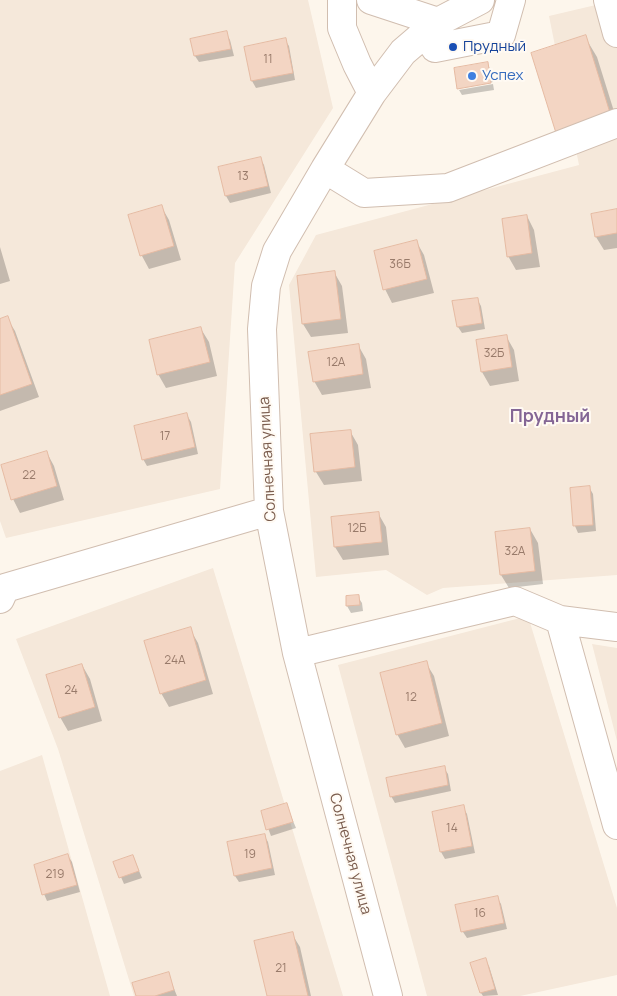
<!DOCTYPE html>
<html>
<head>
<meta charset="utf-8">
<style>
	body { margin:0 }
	canvas { display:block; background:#fdf6ec }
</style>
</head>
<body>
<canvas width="617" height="996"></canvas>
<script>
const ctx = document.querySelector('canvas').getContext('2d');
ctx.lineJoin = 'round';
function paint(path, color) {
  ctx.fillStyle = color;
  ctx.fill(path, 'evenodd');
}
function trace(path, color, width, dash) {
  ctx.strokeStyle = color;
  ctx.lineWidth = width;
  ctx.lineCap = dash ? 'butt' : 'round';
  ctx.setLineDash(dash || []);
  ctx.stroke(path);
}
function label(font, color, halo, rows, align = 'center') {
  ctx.font = font + ' Manrope,sans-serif';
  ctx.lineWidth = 4;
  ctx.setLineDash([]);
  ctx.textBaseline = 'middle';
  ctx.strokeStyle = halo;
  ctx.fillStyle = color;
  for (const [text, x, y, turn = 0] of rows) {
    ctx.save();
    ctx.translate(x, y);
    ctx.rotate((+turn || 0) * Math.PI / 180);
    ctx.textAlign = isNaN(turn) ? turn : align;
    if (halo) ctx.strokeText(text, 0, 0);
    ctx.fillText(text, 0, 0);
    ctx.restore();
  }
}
const residential = new Path2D(`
	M0 0H308L333 108 235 263 220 489 6 538 0 521Z
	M617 0V575L443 588 427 595 386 570 316 577 289 285 316 235 579 165 549 16Z
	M213 568 343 996H134L58 749 16 639Z
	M528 616 617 908V975L520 996H427L338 665Z
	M592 644 617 648V741Z
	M42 755 110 996H0V771Z`);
const shadow = new Path2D(`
	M226 33 230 40 234 56 199 62 195 56Z
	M585 37 597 57 617 121 569 152Z
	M285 40 289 46 295 80 256 88 252 81 245 48Z
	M487 64 491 70 493 82 459 87V89L455 69Z
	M493 84 494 90 462 95 459 90Z
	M260 158 264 165 271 193 230 203 226 196 220 168Z
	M161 206 169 220 181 260 149 269 142 256 130 216Z
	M617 211V248L604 250 596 237Z
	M527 216 534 230 540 267 516 270 508 256Z
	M416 241 424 255 434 293 392 303 385 289Z
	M0 247 10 281 0 284Z
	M334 272 342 286 348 333 311 337 303 324Z
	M477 299 481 306 485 329 462 333 458 327Z
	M7 318 15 331 39 397 0 411V320Z
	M201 329 209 342 217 376 166 388 158 374Z
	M506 336 514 350 519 381 490 386 482 372Z
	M358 345 366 359 371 388 322 395 314 381Z
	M187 415 191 422 198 454 147 466 143 459Z
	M350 431 358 445 362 481 324 485 316 472Z
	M47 453 54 466 64 500 20 513 13 499Z
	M589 487 593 494 596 531 578 533 575 526 572 489Z
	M378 513 386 527 389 555 343 560 335 547Z
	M530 529 538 543 543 584 509 588 501 575Z
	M358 597 362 603 363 611 351 613 347 606Z
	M190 629 198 643 213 694 169 707 161 693Z
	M426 663 434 676 449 736 405 748 397 734Z
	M82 665 90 679 102 721 68 731 60 717Z
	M444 768 448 774 451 791 395 803 391 796Z
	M286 804 296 828 271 836 262 812Z
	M463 807 467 814 475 853 445 859 441 852 433 813Z
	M264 835 268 842 275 875 239 882 235 876 228 843Z
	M68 856 72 862 80 892 47 901 44 894Z
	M133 856 142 878 124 884 115 863Z
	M497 897 501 904 507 929 467 938 463 932 457 906Z
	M292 934 300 947 311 996H268Z
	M485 960 489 966 498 995 483 996 481 993 472 964Z
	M168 974 177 996H137Z`);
const building = new Path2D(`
	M227 31 231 49 194 56 190 39Z
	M586 35 611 116 556 133 531 53Z
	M286 38 293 73 251 81 244 47Z
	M488 62 491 83 457 89 454 68Z
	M261 157 268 186 225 196 218 167Z
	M162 205 174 246 140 256 128 215Z
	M617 209V233L595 237 591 214Z
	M527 215 532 253 507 257 502 219Z
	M417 240 427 279 383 290 374 251Z
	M335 271 341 319 302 324 297 276Z
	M478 298 482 323 457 327 452 301Z
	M8 316 32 384 0 395V319Z
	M201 327 210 362 157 375 149 340Z
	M507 335 512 367 481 372 476 340Z
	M359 344 363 374 313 382 308 352Z
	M187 413 195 447 142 460 134 426Z
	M351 430 355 467 314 472 310 434Z
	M47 451 57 486 11 500 1 465Z
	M590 486 593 525 573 526 570 488Z
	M379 512 382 542 334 547 331 517Z
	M530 528 535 571 500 575 495 532Z
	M359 595 360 605 346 606V596Z
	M191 627 206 680 160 694 144 641Z
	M427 661 442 723 396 735 380 673Z
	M82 664 95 707 59 718 46 675Z
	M445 766 448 785 390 797 386 778Z
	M287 803 293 822 266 830 261 811Z
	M464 805 472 846 440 852 432 812Z
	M265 834 272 868 234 876 227 842Z
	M68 854 77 885 42 895 34 865Z
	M133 855 139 871 119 878 113 862Z
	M498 896 504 923 461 932 455 905Z
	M293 932 308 996H267L254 941Z
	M486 958 495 989 480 993 470 963Z
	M169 972 174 990 155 996H136L132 983Z`);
const minor = new Path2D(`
	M342 0V28L357 64 372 93
	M371 0 438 22
	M608 0 617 33
	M427 32 435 48 501 35 511 0
	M325 169 364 193 448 188 617 123
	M0 599 5 588 269 511
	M560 620 617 825
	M297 653 515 601 560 620 617 627
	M388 996 297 653 269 511 262 329 266 286 277 251 325 169 372 93 403 52 438 22 480 0`);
const markers = [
	[453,47,5,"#1a4fb4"],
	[472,76,5,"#3f7fe0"]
];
const numberNames = [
	["11",268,60],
	["13",243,177],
	["36Б",400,265],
	["32Б",494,354],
	["12А",336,363],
	["17",165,437],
	["22",29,476],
	["12Б",357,529],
	["32А",515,552],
	["24А",175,661],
	["24",71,691],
	["12",411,698],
	["14",452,829],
	["19",250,855],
	["219",55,875],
	["16",480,914],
	["21",281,969]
];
const transitNames = [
	["Прудный",463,47]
];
const shopNames = [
	["Успех",482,76]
];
const streetNames = [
	["Солнечная улица",268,459,-93],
	["Солнечная улица",350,854,75]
];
const quarterNames = [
	["Прудный",550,417]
];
paint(residential, '#f5e8da');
paint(shadow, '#0003');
paint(building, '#f3d5c3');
trace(building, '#e6bba3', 1);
trace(minor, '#d1beb0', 30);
trace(minor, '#fff', 28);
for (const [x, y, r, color] of markers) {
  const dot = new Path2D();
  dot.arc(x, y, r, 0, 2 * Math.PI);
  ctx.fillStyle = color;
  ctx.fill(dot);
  trace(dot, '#fffaf3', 2);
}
label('12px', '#987a6a', null, numberNames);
label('15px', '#164399', '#fffaf3', transitNames, 'left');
label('15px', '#366cbe', '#fffaf3', shopNames, 'left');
label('15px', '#7a5c4d', '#fffaf3', streetNames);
label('bold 18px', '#846695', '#fffaf3', quarterNames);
</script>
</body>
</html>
